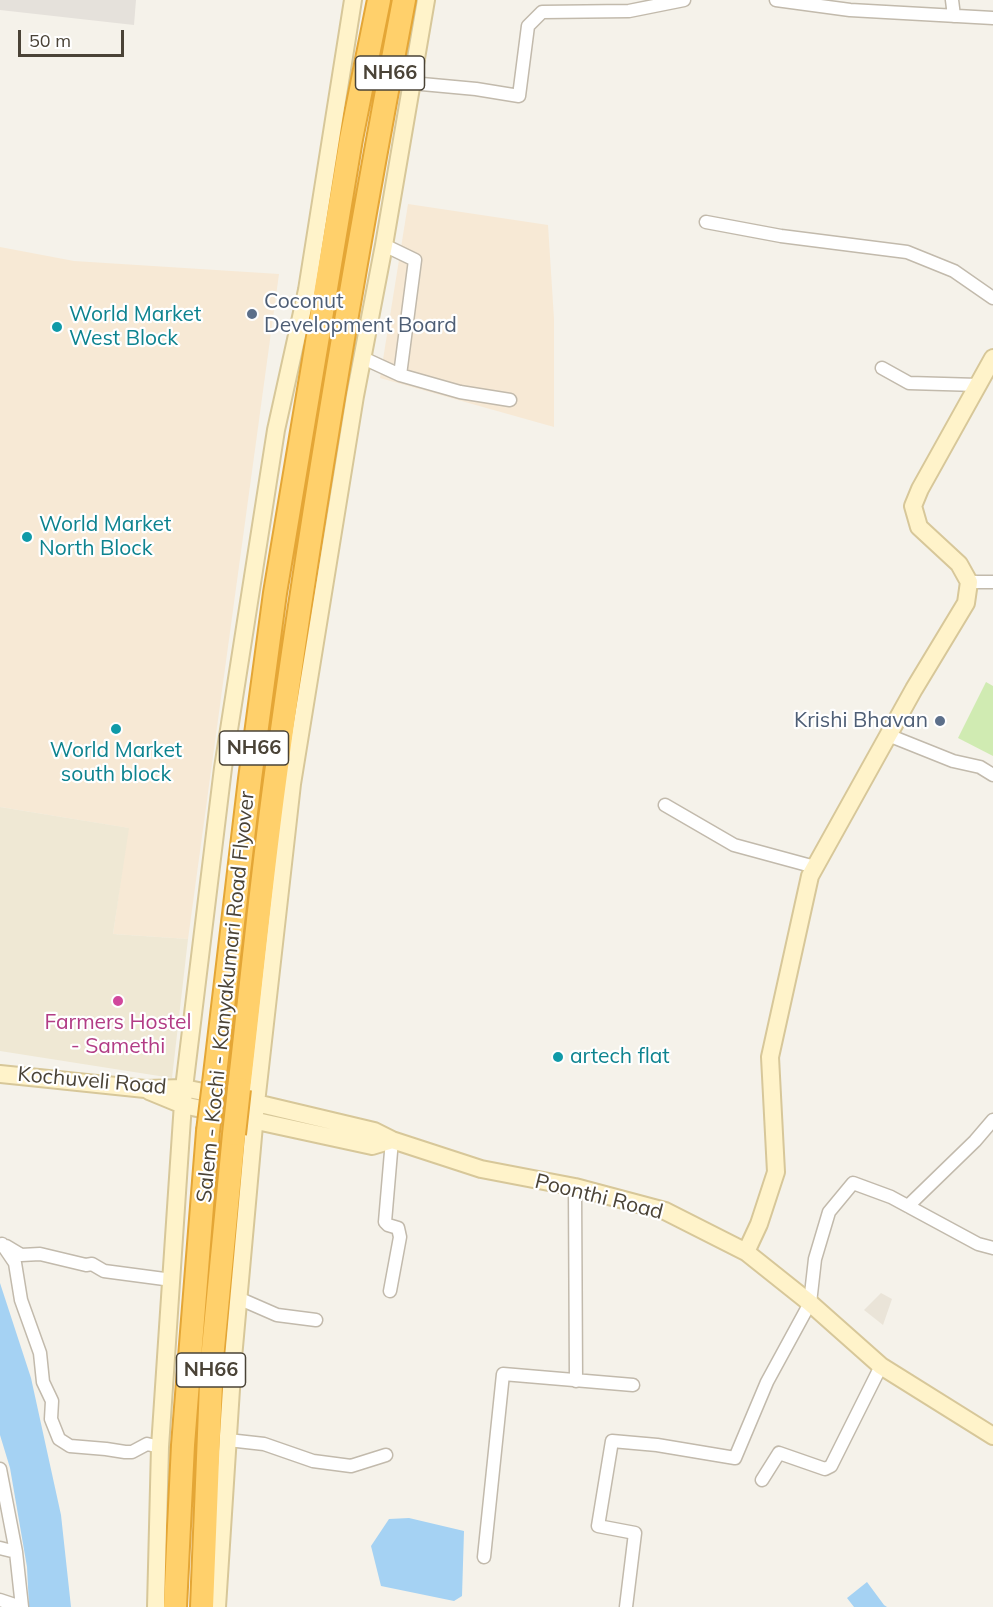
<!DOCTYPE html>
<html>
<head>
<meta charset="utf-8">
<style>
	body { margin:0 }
	#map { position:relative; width:993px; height:1607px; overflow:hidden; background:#f5f2ea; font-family:Mulish,sans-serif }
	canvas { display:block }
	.scale { position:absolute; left:18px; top:30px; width:106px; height:27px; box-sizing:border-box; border:3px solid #4a4337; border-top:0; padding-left:8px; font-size:18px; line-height:21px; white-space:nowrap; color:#4a4337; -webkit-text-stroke:4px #fff; paint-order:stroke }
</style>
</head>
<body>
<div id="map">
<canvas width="993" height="1607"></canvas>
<div class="scale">50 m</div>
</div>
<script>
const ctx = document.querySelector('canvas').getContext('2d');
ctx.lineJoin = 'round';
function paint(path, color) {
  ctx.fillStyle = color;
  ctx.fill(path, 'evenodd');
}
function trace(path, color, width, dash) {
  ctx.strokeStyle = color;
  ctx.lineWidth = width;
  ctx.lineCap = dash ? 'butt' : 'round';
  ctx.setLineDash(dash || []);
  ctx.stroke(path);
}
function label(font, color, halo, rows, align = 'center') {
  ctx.font = font + ' Mulish,sans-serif';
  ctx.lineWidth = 4.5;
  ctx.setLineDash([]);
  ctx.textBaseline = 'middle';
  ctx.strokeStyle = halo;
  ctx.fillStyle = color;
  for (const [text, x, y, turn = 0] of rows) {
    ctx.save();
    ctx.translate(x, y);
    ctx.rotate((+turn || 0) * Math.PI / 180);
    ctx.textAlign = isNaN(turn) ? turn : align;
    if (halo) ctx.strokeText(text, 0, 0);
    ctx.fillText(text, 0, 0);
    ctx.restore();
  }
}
const residential = new Path2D(`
	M881 1293 892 1299 883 1325 864 1310Z`);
const commercial = new Path2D(`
	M408 204 548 225 554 319V427L380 378Z
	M0 247 74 261 279 274 188 939 113 934 128 828 0 807Z`);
const industrial = new Path2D(`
	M0 0H136L134 25 0 10Z`);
const education = new Path2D(`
	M0 807 129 828 113 934 188 939 172 1078 0 1051Z`);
const green = new Path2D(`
	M986 682 993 686V756L958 738Z`);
const water = new Path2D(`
	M0 1283 31 1378 61 1515 71 1607H29L27 1567 10 1468 0 1435Z
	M409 1518 464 1531 462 1596 454 1601 381 1586 371 1546 389 1519Z
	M867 1582 884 1605 887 1607H854L847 1598Z`);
const street = new Path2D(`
	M776 0 850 10 993 18
	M952 0 954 16
	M411 83 476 89 519 96 528 26 542 12 629 11 684 0
	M706 222 781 236 907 252 954 271 993 298
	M384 245 415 260 400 375
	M363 358 400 375 460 392 510 400
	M882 368 909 383 978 385
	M969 582H993
	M888 735 953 761 980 767 993 775
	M665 805 734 845 815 867
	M575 1187 576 1381
	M908 1206 975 1141 993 1120
	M2 1244 15 1263 21 1300 40 1353 43 1382 52 1401 51 1419 59 1439 70 1446 106 1449 125 1452H132L147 1444 160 1447
	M6 1246 21 1255 40 1254 86 1265 92 1264 104 1271 172 1280
	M390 1291 400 1237 398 1228 388 1225 385 1222 392 1140
	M238 1298 277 1315 316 1320
	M228 1440 264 1444 313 1461 351 1466 386 1455
	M0 1469 16 1552 22 1607
	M762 1480 779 1453 825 1469 831 1466 881 1366
	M0 1548 16 1552
	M484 1557 503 1374 633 1385
	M0 1600 21 1607
	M626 1607 635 1533 598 1526 612 1441 657 1445 735 1458 767 1382 810 1303 815 1259 829 1212 853 1183 891 1197 978 1244 993 1248`);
const secondary = new Path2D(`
	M0 1074 145 1089 184 1088 256 1103 374 1131 392 1140 481 1169 575 1187 665 1211 746 1252 810 1303 881 1366 993 1436
	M149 1091 183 1105 372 1146 392 1140
	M746 1252 759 1224 776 1172 770 1057 810 876 914 689 966 603 969 582 959 564 919 527 913 506 920 489 993 358
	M156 1607 160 1447 184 1088 223 768 276 430 307 290 353 0
	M217 1607 233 1358 256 1103 292 784 355 396 384 245 426 0`);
const highway = new Path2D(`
	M214 1083 250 779 275 593 351 139 379 0
	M239 1089C251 987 261 884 275 781 310 520 355 259 404 0
	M175 1607 183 1445 208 1131
	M202 1607 212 1359 234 1134`);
const highwayBridge = new Path2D(`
	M208 1131 214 1083
	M234 1134 239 1089`);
const markers = [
	[252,314,6,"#5c6f8a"],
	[57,327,6,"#0f9aa8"],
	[27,537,6,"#0f9aa8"],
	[940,721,6,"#5c6f8a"],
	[116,729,6,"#0f9aa8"],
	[118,1001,6,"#d1479c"],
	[558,1057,6,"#0f9aa8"]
];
const shields = [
	[390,73,69],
	[254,748,69],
	[211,1370,69]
];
const shieldNames = [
	["NH66",390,73],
	["NH66",254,748],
	["NH66",211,1370]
];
const serviceNames = [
	["Coconut",264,302],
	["Development Board",264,326],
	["Krishi Bhavan",928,721,"right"]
];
const cultureNames = [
	["World Market",69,315],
	["West Block",69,339],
	["World Market",39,525],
	["North Block",39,549],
	["World Market",116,751,"center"],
	["south block",116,775,"center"],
	["artech flat",570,1057]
];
const streetNames = [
	["Salem - Kochi - Kanyakumari Road Flyover",226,997,-84],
	["Kochuveli Road",92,1081,5],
	["Poonthi Road",599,1197,14]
];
const hotelNames = [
	["Farmers Hostel",118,1023],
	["- Samethi",118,1047]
];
paint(residential, '#eae4d8');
paint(commercial, '#f7e9d5');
paint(industrial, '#e5e1db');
paint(education, '#efe8d4');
paint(green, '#d0ebb2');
paint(water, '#a5d2f3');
trace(street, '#c2baac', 15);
trace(secondary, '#d7c799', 20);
trace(highway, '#e4a636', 26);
trace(street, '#fff', 12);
trace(secondary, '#fff3ca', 16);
trace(highway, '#ffd06b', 22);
trace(highwayBridge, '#e4a636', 26, []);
trace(highwayBridge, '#ffd06b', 22);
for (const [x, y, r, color] of markers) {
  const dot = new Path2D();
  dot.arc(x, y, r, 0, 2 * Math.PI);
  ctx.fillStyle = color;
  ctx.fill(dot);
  trace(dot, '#fff', 2);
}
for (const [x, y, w] of shields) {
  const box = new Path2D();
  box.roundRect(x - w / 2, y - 17, w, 34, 4.5);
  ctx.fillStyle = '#fff';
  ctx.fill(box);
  trace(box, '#4a4337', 1.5);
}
label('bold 20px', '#4a4337', null, shieldNames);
label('21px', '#4e5e75', '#fff', serviceNames, 'left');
label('21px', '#0d838f', '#fff', cultureNames, 'left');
label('21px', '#4a4337', '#fff', streetNames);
label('21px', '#b23c85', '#fff', hotelNames);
</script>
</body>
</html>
